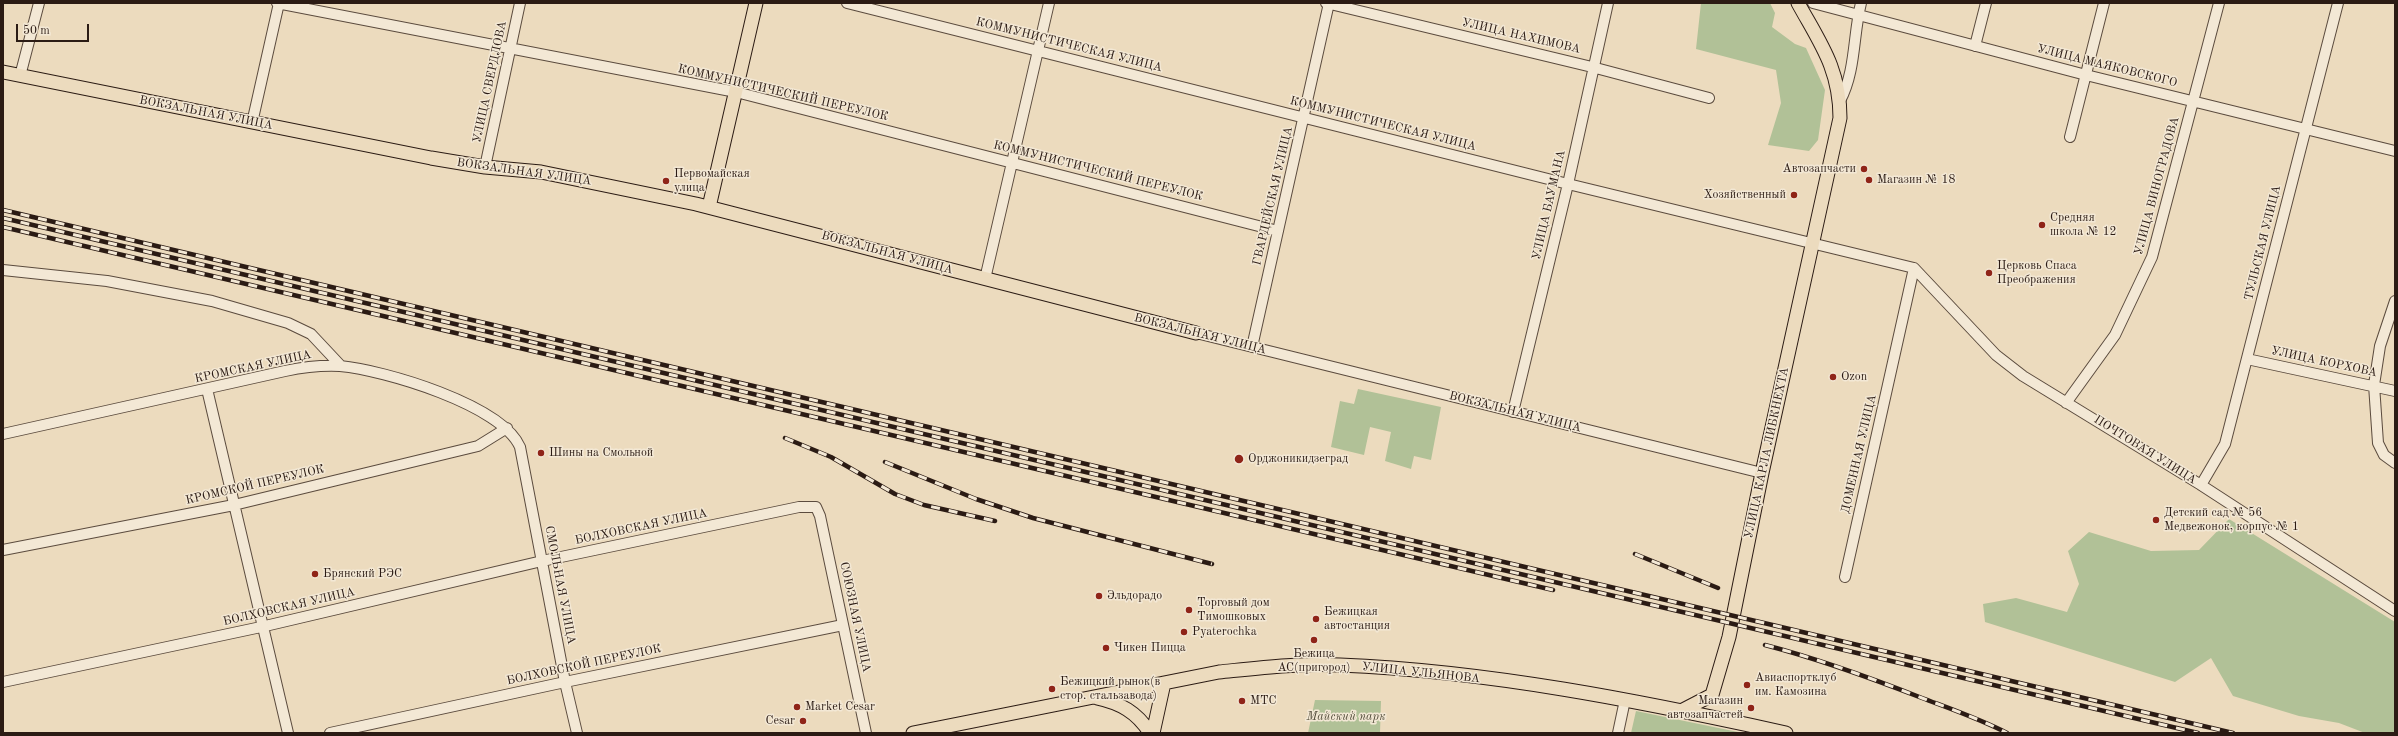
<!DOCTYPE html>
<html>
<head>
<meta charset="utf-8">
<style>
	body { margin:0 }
	#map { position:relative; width:2398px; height:736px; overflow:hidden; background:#ecdbbe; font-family:"Old Standard TT",serif }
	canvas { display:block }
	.frame { position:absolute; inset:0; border:4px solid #2b1b14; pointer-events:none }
	.scale { position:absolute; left:16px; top:24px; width:73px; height:18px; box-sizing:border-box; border:2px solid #2b1b14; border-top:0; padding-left:5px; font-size:12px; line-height:14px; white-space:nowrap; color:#2b1b14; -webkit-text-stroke:3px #f3e8d5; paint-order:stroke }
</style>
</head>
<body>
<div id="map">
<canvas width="2398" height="736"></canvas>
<div class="frame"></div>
<div class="scale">50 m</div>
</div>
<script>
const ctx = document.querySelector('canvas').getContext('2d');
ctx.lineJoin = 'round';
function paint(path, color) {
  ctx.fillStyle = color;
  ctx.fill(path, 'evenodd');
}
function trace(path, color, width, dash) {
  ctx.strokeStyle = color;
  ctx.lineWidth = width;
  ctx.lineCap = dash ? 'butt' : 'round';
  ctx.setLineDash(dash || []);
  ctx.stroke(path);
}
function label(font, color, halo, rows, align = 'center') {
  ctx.font = font + ' "Old Standard TT",serif';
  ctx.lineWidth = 3;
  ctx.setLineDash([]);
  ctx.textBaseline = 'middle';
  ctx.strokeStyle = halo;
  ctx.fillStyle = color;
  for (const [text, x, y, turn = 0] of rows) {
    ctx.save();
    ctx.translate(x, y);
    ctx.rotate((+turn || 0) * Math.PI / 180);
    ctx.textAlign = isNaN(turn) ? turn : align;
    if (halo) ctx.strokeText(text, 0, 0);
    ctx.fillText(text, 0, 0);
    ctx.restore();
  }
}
const green = new Path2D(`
	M1701 3H1770L1775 13 1772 27 1795 44 1806 48 1825 90 1818 140 1809 151 1768 145 1781 103 1776 70 1696 49Z
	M1358 389 1441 407 1431 460 1414 456 1411 469 1385 461 1391 432 1370 427 1364 455 1331 447 1340 401 1354 404Z
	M2229 519 2395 622V733H2365L2339 723 2299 716 2233 696 2211 658 2175 682 1985 622 1983 604 2016 598 2067 612 2079 584 2068 551 2089 532 2151 551 2199 550Z
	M1315 700 1381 701 1380 733H1308Z
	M1636 711 1738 732 1741 733H1631Z`);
const minor = new Path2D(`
	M277 3 736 92 1278 231
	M847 3 1568 184 1914 268
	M1326 3 1592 67 1709 98
	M1813 3 2086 75 2395 151
	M1975 46 1986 3
	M20 76 39 3
	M1840 101C1856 71 1853 35 1861 3
	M252 123 279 3
	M2070 137 2104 3
	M485 167 520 3
	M1914 268 1996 355 2023 376 2201 485 2395 611
	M3 270 107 281 212 301 288 323 311 334 341 366
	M985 279 1049 3
	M2395 301 2380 346 2374 385 2378 443 2384 455 2395 463
	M1196 333 1762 473
	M1252 347 1329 3
	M2247 359 2395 391
	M207 389 288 733
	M2066 403 2115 335 2152 257 2219 3
	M1513 412 1568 184 1608 3
	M3 434 285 371C304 367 321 365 340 366 384 370 502 405 520 447L565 682 577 733
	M2201 485 2225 444 2338 3
	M3 550 234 505 478 446 507 428
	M1845 577 1914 268
	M3 682 261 627 542 561 799 507H816L820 516 866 733
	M330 733 565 682 843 625
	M1618 733 1625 700`);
const major = new Path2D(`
	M3 72 431 158 485 167 541 172 696 204 1196 333
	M709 207 756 3
	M1097 698C1120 703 1137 712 1150 733
	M1683 710 1712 695 1729 637 1762 473 1840 118C1840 69 1820 43 1798 3
	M913 733 1219 672C1259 668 1300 663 1340 665 1489 671 1640 701 1786 733
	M1153 733 1164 683`);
const rail = new Path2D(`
	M3 210 2233 733
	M3 218 2198 733
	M3 227 1553 590
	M785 438 831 457 895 494 924 505 995 521
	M885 462 976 499 1033 518 1212 564
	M1635 554 1718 588
	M1765 645C1819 659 1871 678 1922 698 1951 709 1980 719 2007 733`);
const markers = [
	[1864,169,4,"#8f2418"],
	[1869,180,4,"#8f2418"],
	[666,181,4,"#8f2418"],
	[1794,195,4,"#8f2418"],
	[2042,225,4,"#8f2418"],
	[1989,273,4,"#8f2418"],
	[1833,377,4,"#8f2418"],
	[541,453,4,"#8f2418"],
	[1239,459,5,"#8f2418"],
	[2156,520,4,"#8f2418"],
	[315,574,4,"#8f2418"],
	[1099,596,4,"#8f2418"],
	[1189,610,4,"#8f2418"],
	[1316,619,4,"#8f2418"],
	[1184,632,4,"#8f2418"],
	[1314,640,4,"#8f2418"],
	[1106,648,4,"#8f2418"],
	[1747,685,4,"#8f2418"],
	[1052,689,4,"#8f2418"],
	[1242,701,4,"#8f2418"],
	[797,707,4,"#8f2418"],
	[1751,708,4,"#8f2418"],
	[803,721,4,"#8f2418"]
];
const streetNames = [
	["УЛИЦА НАХИМОВА",1521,36,13],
	["КОММУНИСТИЧЕСКАЯ УЛИЦА",1069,45,14],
	["УЛИЦА МАЯКОВСКОГО",2107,66,14],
	["УЛИЦА СВЕРДЛОВА",490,82,-78],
	["КОММУНИСТИЧЕСКИЙ ПЕРЕУЛОК",783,93,13],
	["ВОКЗАЛЬНАЯ УЛИЦА",206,113,11],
	["КОММУНИСТИЧЕСКАЯ УЛИЦА",1383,124,14],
	["КОММУНИСТИЧЕСКИЙ ПЕРЕУЛОК",1098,171,14],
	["ВОКЗАЛЬНАЯ УЛИЦА",524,172,8],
	["УЛИЦА ВИНОГРАДОВА",2157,186,-75],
	["ГВАРДЕЙСКАЯ УЛИЦА",1273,196,-77],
	["УЛИЦА БАУМАНА",1549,205,-77],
	["ТУЛЬСКАЯ УЛИЦА",2263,243,-76],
	["ВОКЗАЛЬНАЯ УЛИЦА",887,253,15],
	["ВОКЗАЛЬНАЯ УЛИЦА",1200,334,14],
	["УЛИЦА КОРХОВА",2324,362,12],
	["КРОМСКАЯ УЛИЦА",253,367,-12],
	["ВОКЗАЛЬНАЯ УЛИЦА",1515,412,14],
	["ПОЧТОВАЯ УЛИЦА",2145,450,32],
	["УЛИЦА КАРЛА ЛИБКНЕХТА",1767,453,-78],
	["ДОМЕННАЯ УЛИЦА",1859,454,-77],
	["КРОМСКОЙ ПЕРЕУЛОК",255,485,-13],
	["БОЛХОВСКАЯ УЛИЦА",641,527,-12],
	["СМОЛЬНАЯ УЛИЦА",560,585,79],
	["БОЛХОВСКАЯ УЛИЦА",289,607,-13],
	["СОЮЗНАЯ УЛИЦА",855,617,78],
	["БОЛХОВСКОЙ ПЕРЕУЛОК",584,665,-12],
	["УЛИЦА УЛЬЯНОВА",1421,673,6]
];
const poiNames = [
	["Автозапчасти",1856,169,"right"],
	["Первомайская",674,174],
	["улица",674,188],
	["Магазин № 18",1877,180],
	["Хозяйственный",1786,195,"right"],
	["Средняя",2050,218],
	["школа № 12",2050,232],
	["Церковь Спаса",1997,266],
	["Преображения",1997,280],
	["Ozon",1841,377],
	["Шины на Смольной",549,453],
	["Орджоникидзеград",1248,459],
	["Детский сад № 56",2164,513],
	["Медвежонок, корпус № 1",2164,527],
	["Брянский РЭС",323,574],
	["Эльдорадо",1107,596],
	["Торговый дом",1197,603],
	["Тимошковых",1197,617],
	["Бежицкая",1324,612],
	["автостанция",1324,626],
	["Pyaterochka",1192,632],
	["Чикен Пицца",1114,648],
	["Бежица",1314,654,"center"],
	["АС(пригород)",1314,668,"center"],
	["Авиаспортклуб",1755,678],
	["им. Камозина",1755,692],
	["Бежицкий рынок(в",1060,682],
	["стор. стальзавода)",1060,696],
	["МТС",1250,701],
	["Магазин",1743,701,"right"],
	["автозапчастей",1743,715,"right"],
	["Market Cesar",805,707],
	["Cesar",795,721,"right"]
];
const parkNames = [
	["Майский парк",1346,717]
];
paint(green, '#b1c197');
trace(minor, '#5b4b3e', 12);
trace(major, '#2b1b14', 15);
trace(minor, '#f3e8d5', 10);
trace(major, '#ecdbbe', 13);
trace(rail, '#2b1b14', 4.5);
trace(rail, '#f3e8d5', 3, [9]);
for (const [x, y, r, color] of markers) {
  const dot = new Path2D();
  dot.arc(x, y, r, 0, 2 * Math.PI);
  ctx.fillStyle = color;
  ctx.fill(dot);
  trace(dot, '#f3e8d5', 1.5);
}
label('12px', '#2b1b14', '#f3e8d5', streetNames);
label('12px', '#2b1b14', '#f3e8d5', poiNames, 'left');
label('italic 12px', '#534d3b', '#f3e8d5', parkNames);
</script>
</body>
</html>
